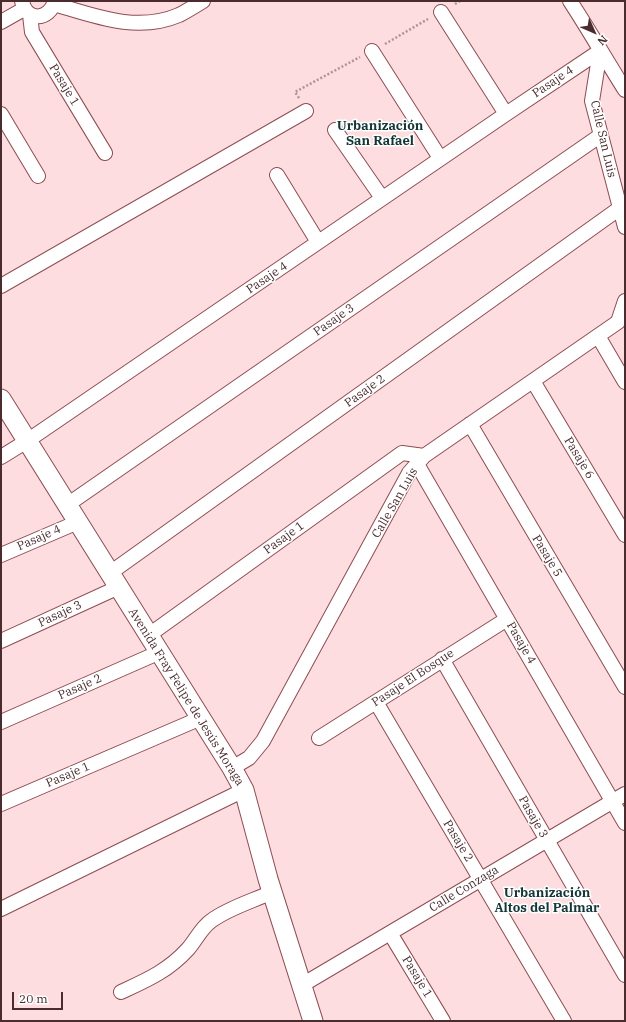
<!DOCTYPE html>
<html>
<head>
<meta charset="utf-8">
<style>
	body { margin:0 }
	#map { position:relative; width:626px; height:1022px; overflow:hidden; background:#fddddf; font-family:"IBM Plex Serif",serif }
	canvas { display:block }
	.frame { position:absolute; inset:0; border:2px solid #4a2c2e; pointer-events:none }
	.north { position:absolute; left:574px; top:12px; width:40px; height:40px; -webkit-text-stroke:3px #fff; paint-order:stroke; rotate:135deg; font-size:11px; font-weight:700; line-height:16px; text-align:center; color:#4a2c2e }
	.north::after { content:''; display:block; margin:auto; width:14px; height:18px; background:#4a2c2e; clip-path:polygon(50% 0,100% 100%,50% 72%,0 100%) }
	.scale { position:absolute; left:12px; top:992px; width:51px; height:18px; box-sizing:border-box; border:2px solid #4a2c2e; border-top:0; padding-left:5px; font-size:12px; line-height:14px; white-space:nowrap; color:#4a2c2e; -webkit-text-stroke:3px #fff; paint-order:stroke }
</style>
</head>
<body>
<div id="map">
<canvas width="626" height="1022"></canvas>
<div class="frame"></div>
<div class="north">N</div>
<div class="scale">20 m</div>
</div>
<script>
const ctx = document.querySelector('canvas').getContext('2d');
ctx.lineJoin = 'round';
function trace(path, color, width, dash) {
  ctx.strokeStyle = color;
  ctx.lineWidth = width;
  ctx.lineCap = dash ? 'butt' : 'round';
  ctx.setLineDash(dash || []);
  ctx.stroke(path);
}
function label(font, color, halo, rows, align = 'center') {
  ctx.font = font + ' "IBM Plex Serif",serif';
  ctx.lineWidth = 3;
  ctx.setLineDash([]);
  ctx.textBaseline = 'middle';
  ctx.strokeStyle = halo;
  ctx.fillStyle = color;
  for (const [text, x, y, turn = 0] of rows) {
    ctx.save();
    ctx.translate(x, y);
    ctx.rotate((+turn || 0) * Math.PI / 180);
    ctx.textAlign = isNaN(turn) ? turn : align;
    if (halo) ctx.strokeText(text, 0, 0);
    ctx.fillText(text, 0, 0);
    ctx.restore();
  }
}
const path = new Path2D(`
	M455 4 460 1
	M385 44 428 19
	M299 98 295 92 360 57`);
const street = new Path2D(`
	M22 1C26 22 49 21 55 1
	M570 1C589 30 606 60 625 90
	M54 4C95 16 137 33 179 15 187 11 195 6 203 1
	M441 12 506 114
	M30 15 32 32 105 153
	M1 22 24 9
	M372 51 440 158
	M600 51 592 101 625 227
	M1 114 38 176
	M335 130 382 198
	M277 175 318 242
	M1 286 306 111
	M598 336 625 382
	M533 381 625 535
	M470 424 625 687
	M1 457 27 441 506 114 600 51
	M417 464 625 823
	M67 505 601 135
	M1 555 78 522
	M110 573 620 208
	M149 635 402 453 424 456
	M1 641 119 587
	M442 659 625 975
	M376 702 564 1021
	M1 722 160 652
	M319 738 507 619
	M232 768 249 758 263 741 409 473 424 456 618 322 625 301
	M1 804 201 718
	M1 909 244 790
	M390 933 443 1021
	M302 985 625 794
	M121 992C147 980 168 971 188 949 196 940 201 928 211 921 228 908 253 901 272 892`);
const secondary = new Path2D(`
	M1 399 232 768 244 790 268 879 313 1021`);
const streetNames = [
	["Pasaje 4",553,82,-34],
	["Pasaje 1",64,85,59],
	["Calle San Luis",603,139,77],
	["Pasaje 4",267,278,-34],
	["Pasaje 3",334,320,-35],
	["Pasaje 2",365,391,-36],
	["Pasaje 6",579,458,59],
	["Calle San Luis",395,503,-60],
	["Pasaje 4",39,538,-24],
	["Pasaje 1",284,538,-36],
	["Pasaje 5",547,556,59],
	["Pasaje 3",60,614,-25],
	["Pasaje 4",521,643,60],
	["Pasaje El Bosque",413,678,-33],
	["Pasaje 2",80,687,-24],
	["Avenida Fray Felipe de Jesús Moraga",186,697,58],
	["Pasaje 1",68,775,-23],
	["Pasaje 3",533,817,60],
	["Pasaje 2",458,841,59],
	["Calle Conzaga",464,889,-31],
	["Pasaje 1",417,977,59]
];
const neighbourhoodNames = [
	["Urbanización",380,126],
	["San Rafael",380,141],
	["Urbanización",547,893],
	["Altos del Palmar",547,908]
];
trace(street, '#8e4c53', 16);
trace(secondary, '#8e4c53', 21);
trace(path, '#b29395', 2.5, [2, 2]);
trace(street, '#fff', 14);
trace(secondary, '#fff', 19);
label('12px', '#4a2c2e', '#fff', streetNames);
label('bold 13px', '#133636', '#fff', neighbourhoodNames);
</script>
</body>
</html>
